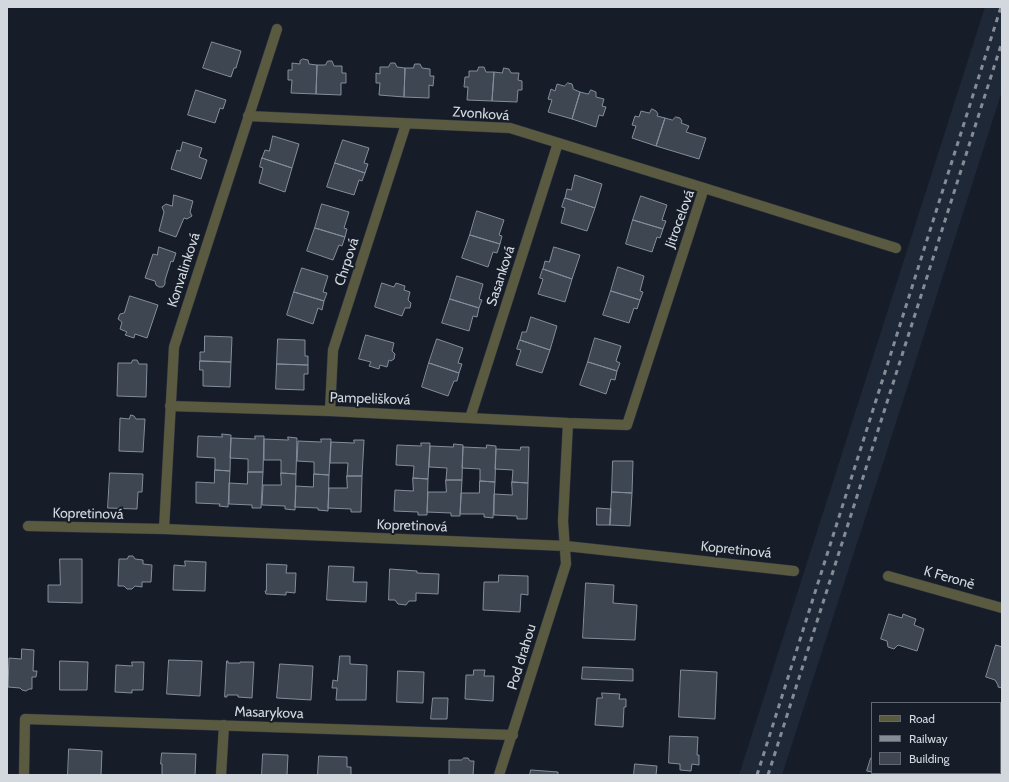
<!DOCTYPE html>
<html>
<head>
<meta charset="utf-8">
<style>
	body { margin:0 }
	#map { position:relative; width:1009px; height:782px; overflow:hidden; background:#161d28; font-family:Cabin,sans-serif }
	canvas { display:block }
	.frame { position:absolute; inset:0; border:8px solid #d3d8df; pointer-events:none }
	.legend { position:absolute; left:871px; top:702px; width:130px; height:72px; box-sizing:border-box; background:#161d28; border:1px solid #626871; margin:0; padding:5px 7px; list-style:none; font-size:12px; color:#d3d8df }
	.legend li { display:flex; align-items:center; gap:8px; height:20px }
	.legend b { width:20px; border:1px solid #626871 }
</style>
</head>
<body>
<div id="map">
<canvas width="1009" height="782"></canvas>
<div class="frame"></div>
<ul class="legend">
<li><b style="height:5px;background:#5a5a40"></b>Road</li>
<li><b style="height:5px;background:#868c95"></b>Railway</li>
<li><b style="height:11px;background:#3e4652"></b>Building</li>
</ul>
</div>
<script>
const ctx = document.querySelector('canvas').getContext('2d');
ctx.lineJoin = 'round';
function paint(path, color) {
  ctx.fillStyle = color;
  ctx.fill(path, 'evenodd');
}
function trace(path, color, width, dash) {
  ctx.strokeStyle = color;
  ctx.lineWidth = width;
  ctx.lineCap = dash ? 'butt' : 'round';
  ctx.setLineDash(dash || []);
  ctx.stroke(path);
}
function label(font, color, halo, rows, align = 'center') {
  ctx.font = font + ' Cabin,sans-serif';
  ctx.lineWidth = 4;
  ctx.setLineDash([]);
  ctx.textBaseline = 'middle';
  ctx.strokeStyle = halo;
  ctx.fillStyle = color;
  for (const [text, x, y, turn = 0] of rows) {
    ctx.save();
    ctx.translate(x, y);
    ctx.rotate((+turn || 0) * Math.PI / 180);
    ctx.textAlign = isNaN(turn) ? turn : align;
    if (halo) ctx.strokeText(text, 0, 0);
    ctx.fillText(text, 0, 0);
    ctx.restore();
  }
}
const built = new Path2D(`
	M985 7H1002V91L884 460 782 775H739Z`);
const building = new Path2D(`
	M212 42 241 51 236 68H234L231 77 203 68Z
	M303 59 308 60 309 64 317 65 316 94 291 93 292 80H288V70H292V63L300 64V61Z
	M328 61H332L334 66H342V73H346V83H341V95L316 94 317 65H325Z
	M391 63H395L397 67 405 68 404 97 379 95 380 83H376V73L380 74V67H388Z
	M415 64H420L422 68 430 69V76H434L433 86 429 85V98L404 97 405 68H413Z
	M479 67H484L486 72H494L492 101 467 100 468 87H464L465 77H469V71H477Z
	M504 68 509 69 511 73H519L518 80 522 81V90H518L517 102 492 101 494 72 502 73Z
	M568 83 572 84 573 87V89L580 92 572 119 548 112 552 100 548 99 551 89 555 91 557 84 564 86Z
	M196 90 226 100 223 109 220 108 215 123 188 115Z
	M591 90 596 92V97L604 99 602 106 606 107 603 116 599 115 596 127 572 119 580 92 588 94Z
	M652 109 656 111 658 114 657 116 665 118 656 146 632 138 636 126 632 125 635 116 639 117 641 111 649 113Z
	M676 117 680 118 682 121 681 123 689 126 686 132 706 138 699 159 656 146 665 118 672 120Z
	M273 136 299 144 292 168 262 158 265 150 269 151Z
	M343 140 369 148 364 163 368 164 365 173 335 163Z
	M183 142 202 148 199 157 207 160 201 179 171 169 177 150 180 151Z
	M262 158 292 168 285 192 259 183 263 168 260 167Z
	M335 163 365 173 362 181 359 180 354 195 327 187Z
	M575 175 602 184 595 208 565 198 567 189 571 190Z
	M174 195 193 201 190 212 192 216 187 219 184 218 176 237 159 231 164 212 162 207 166 204 172 206Z
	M641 196 667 205 662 220 666 221 663 229 633 220Z
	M565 198 595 208 587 231 561 223 565 208 562 207Z
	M322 204 349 212 344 228 347 229 345 237 315 228Z
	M477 211 504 220 499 235 502 236 500 244 470 235Z
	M633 220 663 229 660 238 657 237 652 252 626 244Z
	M315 228 345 237 342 246 339 245 333 260 307 251Z
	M470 235 500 244 497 253 493 252 488 267 462 258Z
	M159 247 176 253 173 262 171 261 165 280V284L163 287H159L156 285 155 281 145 278 153 254 157 255Z
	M554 247 580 255 572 279 543 269 545 261 549 262Z
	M618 267 644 276 640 291 643 292 640 300 611 291Z
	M302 268 328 276 323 292 327 293 324 301 294 292Z
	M543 269 572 279 565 302 538 294 543 279 540 278Z
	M457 276 483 284 479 299 482 300 479 308 450 299Z
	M382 283 394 287 396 283 405 286 404 290 410 292 408 300 411 303 410 308H405L402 316 375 307Z
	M611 291 640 300 637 309 634 308 629 323 603 315Z
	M294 292 324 301 322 310 318 308 313 324 287 315Z
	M130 296 158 305 147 338 135 334 134 338 125 335 127 332 120 329 122 322 118 319 120 314 124 313Z
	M450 299 479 308 477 317 473 316 469 331 442 323Z
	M531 317 557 326 550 350 520 340 522 332H526Z
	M366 335 394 343 392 351 395 354 394 359 391 361 389 360 387 367 380 365 379 369 369 366 371 362 359 359Z
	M205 336 232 337 231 362 200 361V352H204Z
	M595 338 621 346 616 361 620 363 617 371 588 362Z
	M278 339 305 340V356H308V365L277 364Z
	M437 339 463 348 458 363 462 364 459 373 429 363Z
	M520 340 550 350 542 373 516 365 521 350 517 349Z
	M133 360H137L139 364H147L146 397 117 396 118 363H131Z
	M200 361 231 362 230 387 203 386V370H200Z
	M588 362 617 371 615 380 611 379 606 394 580 385Z
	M429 363 459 373 457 381H454L448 396 422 387Z
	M277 364 308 365V374H304V390L276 389Z
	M131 415 134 416 136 419H145L143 452 119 451 120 418 129 419Z
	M222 434 231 435 230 471 215 470V458L197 457 198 436 222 437Z
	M255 436H264L263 472H248V459L230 458 231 438 255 439Z
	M288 437 297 438 296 474 281 473V460H264V439L288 440Z
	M321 439H331L329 475 314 474V462L297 461 298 441 321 442Z
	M354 440H364L362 476H347L348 463H330L331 442 354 443Z
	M421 443H430L428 479 413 478 414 466 396 465 397 445 421 446Z
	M454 444 463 445 462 480H446L447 468 429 467 430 446 453 447Z
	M487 445 496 446 495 482 480 481V469L462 468 463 447 486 448Z
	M521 447H529L528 483 512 482 513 470 495 469 496 449 520 450Z
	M613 461H633L632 493 612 492Z
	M215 470 230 471 228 507 219 506 220 504 196 503V482L214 483Z
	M248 472H263L261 508H252V505L229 504V483L247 484Z
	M110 473 143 474 142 492H138L137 509 108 508Z
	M281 473 296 474 295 510 285 509V506L262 505 263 485H281Z
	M314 474 329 475 328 511 318 510V508L295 507 296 486 313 487Z
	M347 476H362L361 512H351V509L328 508 329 488H347Z
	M413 478 428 479 427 515H418V512L394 511 395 490 413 491Z
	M446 480H462L460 516H451V513L427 512 428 492H446Z
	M480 481 495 482 493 518 484 517V514H460L461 493H479Z
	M512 482 528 483 527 519H517V516L494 515V494L512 495Z
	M612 492 632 493 630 526 610 525Z
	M597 508 611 509 610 525H597Z
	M129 556H133L135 559 143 560V564L152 565 151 582H142V587L135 586 132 589H127L124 586H118L119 559H127Z
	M60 559H82V603L48 602V585H60Z
	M185 561 206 562 205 591 173 590 174 565 185 566Z
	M267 564 287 565 286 573H296L295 593 286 592V595L266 594 265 591H266Z
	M329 566 354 567 353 582H367L366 602 327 600Z
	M390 569 417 571V573L439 574 438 594 416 593V601H409L406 605 398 604 395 600H389Z
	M499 575 528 576V595L521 594 520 612 483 610 484 582H498Z
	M586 583 614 585 613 603 637 605 635 640 583 638Z
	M889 614 902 618 903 614 916 619 914 625 924 629 917 651 898 645 894 649 888 647 887 641 881 639Z
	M996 645 1002 647V688L998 687V685L995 680 986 677Z
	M22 649 34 650 33 671H37L36 677H32V689H29L26 691 22 690 20 688 8 687 9 658 21 659Z
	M340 656H350V664L367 665 366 700H336L337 688H332L333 680 337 681Z
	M169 660 202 661 200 696 167 694Z
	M60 661 88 662 87 690H60Z
	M227 661H228V663H240V662H254L252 698 238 697V695H227V697H225Z
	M132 662H144L143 690H132V693L115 692 116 665 132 666Z
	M280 664 313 666 311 700 277 698Z
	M583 667 633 669V681L582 679Z
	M474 670H485L484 676H494L493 701 465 699 466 675H473Z
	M681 670 717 672 715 719 679 717Z
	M398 671 424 672 423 703 397 702Z
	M602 693 620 694 619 699H626V707H624L623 727 595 725 597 698H602Z
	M433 698H448L447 719H431Z
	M670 736 698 737 697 755H699V765L692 764 691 771 680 770V764L669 763Z
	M69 749 102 751 101 775H68Z
	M162 753 196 754 195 775H162V764H161Z
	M263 754 288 755 287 775H262Z
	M319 756 347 757V767H351V775H318Z
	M464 758H468L470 761H474L473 775H449V760H461Z
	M871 758H872V772L867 771Z
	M635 764 657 766 656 775H634Z
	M531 770 558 772V775H530Z
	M894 773H916V775H896L893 774Z
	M956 773H985V775H962Z`);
const minor = new Path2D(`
	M248 116 510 128 704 188
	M170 406 330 411 568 423 627 425 704 188 896 248
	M330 411 333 350 406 124
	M470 418 558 143
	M28 526 164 529 566 546 794 571
	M164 529 174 347 277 29
	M888 576 1002 608
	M24 775 25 719 513 735
	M221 775 224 725
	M499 775 566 564 563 521 568 423`);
const rail = new Path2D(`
	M757 775 1001 7
	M768 775 1002 42`);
const streetNames = [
	["Zvonková",481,114,4],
	["Jitrocelová",680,219,-70],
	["Chrpová",347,262,-72],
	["Konvalinková",184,270,-72],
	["Sasanková",501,276,-72],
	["Pampelišková",370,399,2],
	["Kopretinová",88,514,1],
	["Kopretinová",412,526,2],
	["Kopretinová",736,550,6],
	["K Feroně",949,578,16],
	["Pod drahou",522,657,-73],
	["Masarykova",269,713,2]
];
paint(built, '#1e2837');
paint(building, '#3e4652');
trace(building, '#848d9b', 1);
trace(minor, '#303742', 11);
trace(minor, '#5a5a40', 10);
trace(rail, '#868c95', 3, [5, 5]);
label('14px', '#d3d8df', '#161d28', streetNames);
</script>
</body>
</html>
